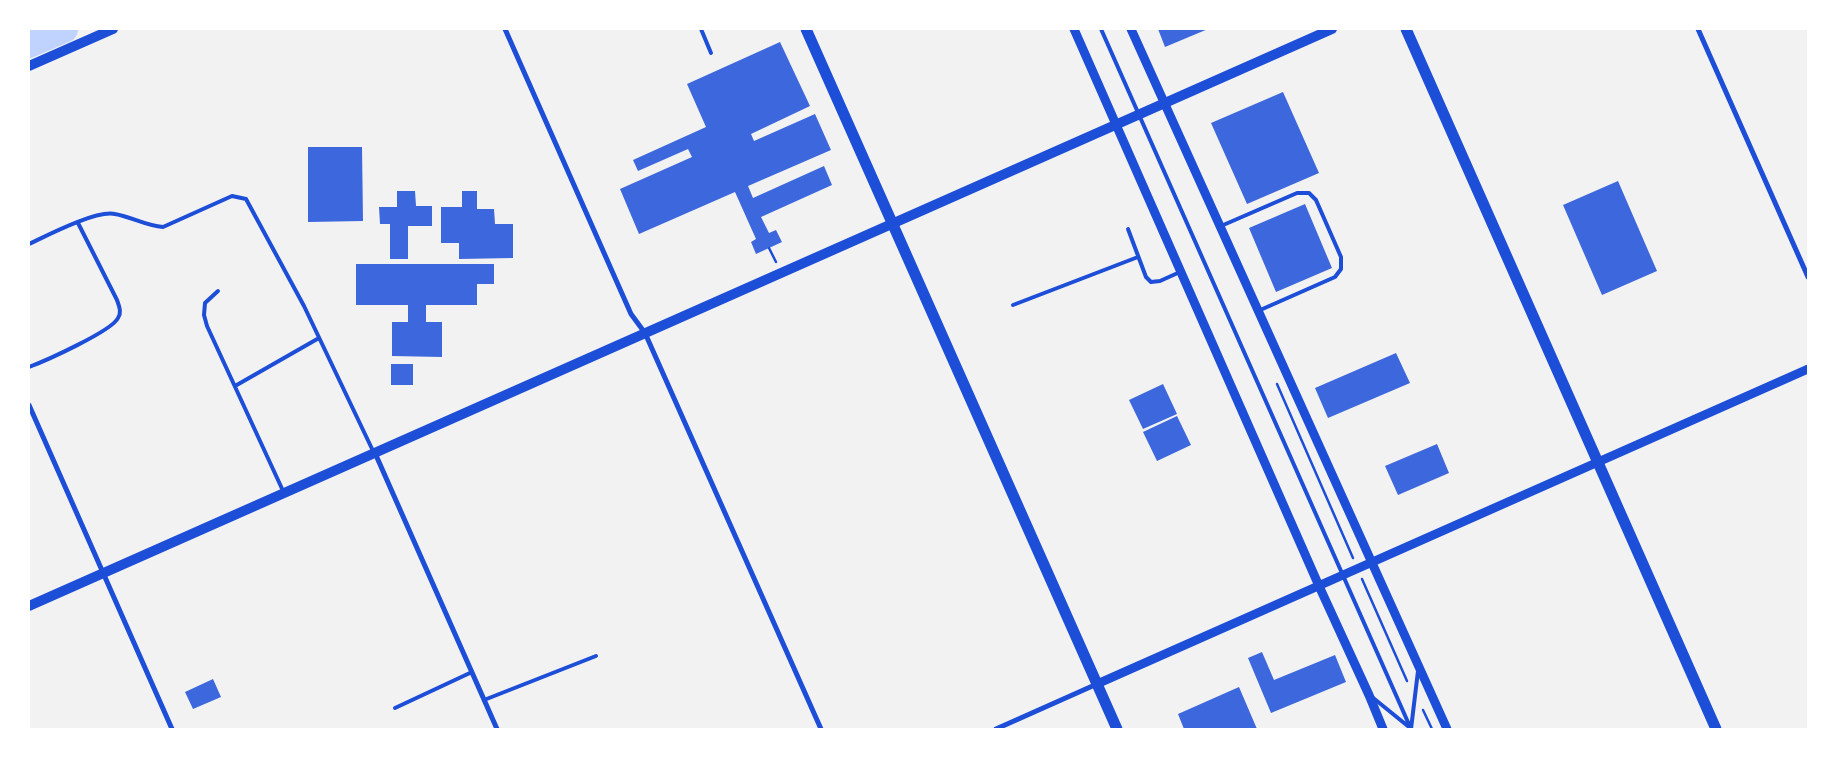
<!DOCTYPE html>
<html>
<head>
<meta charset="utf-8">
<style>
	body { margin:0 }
	#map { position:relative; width:1837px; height:758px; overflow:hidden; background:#f2f2f2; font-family:"Alegreya Sans",sans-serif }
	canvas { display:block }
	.frame { position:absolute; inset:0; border:30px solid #fff; pointer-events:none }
</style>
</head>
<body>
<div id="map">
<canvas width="1837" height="758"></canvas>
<div class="frame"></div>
</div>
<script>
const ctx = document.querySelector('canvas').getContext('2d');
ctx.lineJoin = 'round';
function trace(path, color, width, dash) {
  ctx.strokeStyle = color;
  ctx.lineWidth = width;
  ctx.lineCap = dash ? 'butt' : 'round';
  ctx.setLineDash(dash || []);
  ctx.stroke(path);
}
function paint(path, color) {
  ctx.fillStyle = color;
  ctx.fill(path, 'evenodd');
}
const river = new Path2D(`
	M29 44 64 29`);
const building = new Path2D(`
	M1158 29H1208L1165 47Z
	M780 42 810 106 751 134 754 141 815 114 831 150 748 186 753 198 824 166 832 185 761 217 769 233 776 230 782 242 756 254 751 242 756 239 735 192 639 234 620 189 692 157 688 149 638 171 633 160 706 127 687 84Z
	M1283 92 1319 173 1247 204 1211 123Z
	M308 147H362L363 221 308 222Z
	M1618 181 1657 271 1602 295 1563 205Z
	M397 191H415L416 206H432V226H408V259H390V224H380L379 207H397Z
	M462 191H477V209H494L495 224H513V258L459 259V243H441V207H462Z
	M1305 204 1332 268 1276 292 1249 228Z
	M356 264H494V284H477V305H426V322H442V357L392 356V322H408V305H356Z
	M1396 353 1410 383 1328 418 1315 388Z
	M391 364H413V385H391Z
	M1163 384 1177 414 1143 429 1129 400Z
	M1177 416 1191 445 1157 461 1143 432Z
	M1437 444 1449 473 1398 495 1385 466Z
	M1262 652 1274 680 1335 655 1346 682 1271 713 1248 658Z
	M213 679 221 697 193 709 185 692Z
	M1239 687 1257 729H1184L1178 714Z`);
const path = new Path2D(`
	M769 248 776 262
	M1277 384 1353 558
	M1362 579 1407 681
	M1423 710 1432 729`);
const service = new Path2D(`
	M701 29 711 53
	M1101 29 1411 729
	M1221 226 1297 193H1309L1316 200 1341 257V269L1335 277 1258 311
	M1128 229 1146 277 1151 282 1160 281 1180 272
	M29 244C48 235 96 210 115 214 132 217 146 226 163 227L232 196 246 199 304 306 374 453
	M218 291 205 303 204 315 207 326 284 493
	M1013 305 1138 257
	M29 367C45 361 112 331 118 318 122 312 119 306 117 300L78 223
	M235 386 319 338
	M1372 697 1409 727
	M484 700 596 656
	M395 708 472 672
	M1411 729 1418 671`);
const minor = new Path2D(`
	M505 29 631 314 645 333 821 729
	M1698 29 1808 277
	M29 405 172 729
	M375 453 497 729
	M996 729 1097 684`);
const tertiary = new Path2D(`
	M1074 29 1319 586 1369 695 1383 729
	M1131 29 1447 729
	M1097 684 1808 369`);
const secondary = new Path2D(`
	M29 66 113 29
	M29 606 1332 29`);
const primary = new Path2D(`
	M806 29 1117 729
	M1406 29 1716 729`);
trace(river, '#bfd3fe', 28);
paint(building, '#3d67dc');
trace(path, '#1d4ed8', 2.5);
trace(service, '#1d4ed8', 4);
trace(minor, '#1d4ed8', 5);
trace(tertiary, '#1d4ed8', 9);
trace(secondary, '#1d4ed8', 10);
trace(primary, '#1d4ed8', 11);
</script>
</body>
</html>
